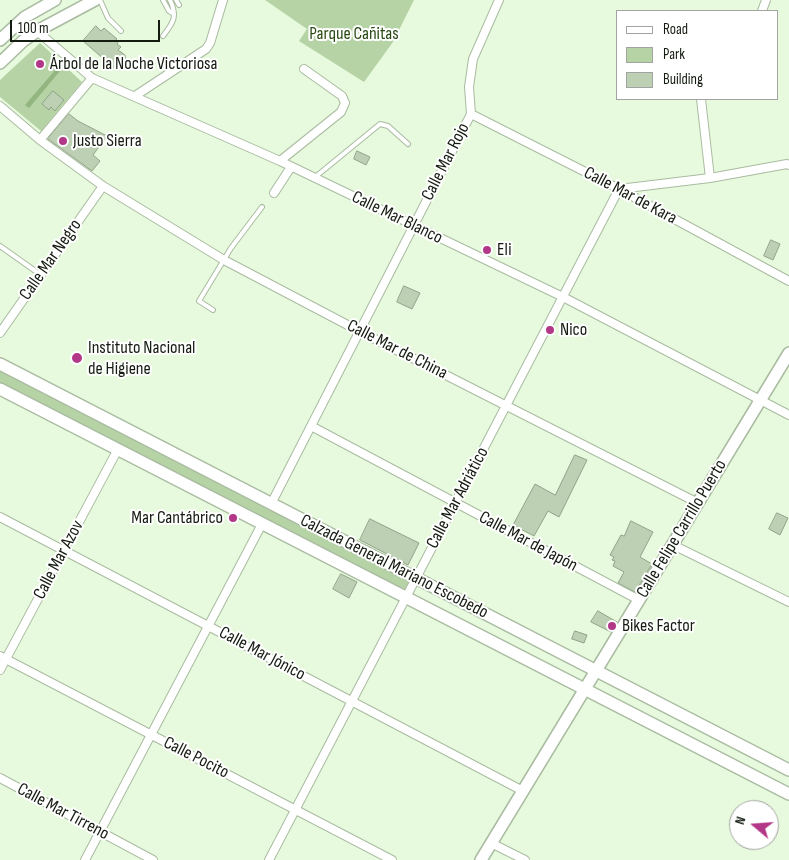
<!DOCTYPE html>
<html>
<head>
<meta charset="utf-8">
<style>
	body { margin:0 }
	#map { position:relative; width:789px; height:860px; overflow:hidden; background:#e7fadd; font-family:"Sofia Sans Condensed",sans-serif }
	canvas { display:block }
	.legend { position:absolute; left:616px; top:10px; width:162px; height:90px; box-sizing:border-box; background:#fff; border:1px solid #a1a4a0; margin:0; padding:6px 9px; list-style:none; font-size:15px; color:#141b11 }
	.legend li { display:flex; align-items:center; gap:10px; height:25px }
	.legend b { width:25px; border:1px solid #a1a4a0 }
	.north { position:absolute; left:729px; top:800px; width:50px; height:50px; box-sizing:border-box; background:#fff; border:1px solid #a1a4a0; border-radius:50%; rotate:288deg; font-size:14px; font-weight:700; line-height:20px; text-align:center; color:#141b11 }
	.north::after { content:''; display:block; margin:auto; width:18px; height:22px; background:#b33787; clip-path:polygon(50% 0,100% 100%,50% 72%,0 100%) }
	.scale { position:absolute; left:10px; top:20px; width:150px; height:22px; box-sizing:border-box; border:2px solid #141b11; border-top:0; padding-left:6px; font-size:15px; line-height:18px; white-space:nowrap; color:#141b11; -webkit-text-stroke:4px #fff; paint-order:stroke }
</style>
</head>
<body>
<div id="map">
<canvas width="789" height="860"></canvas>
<ul class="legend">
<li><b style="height:6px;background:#fff"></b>Road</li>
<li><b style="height:14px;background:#b5d3a5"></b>Park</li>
<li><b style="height:14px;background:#bdd0b4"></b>Building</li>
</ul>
<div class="north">N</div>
<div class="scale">100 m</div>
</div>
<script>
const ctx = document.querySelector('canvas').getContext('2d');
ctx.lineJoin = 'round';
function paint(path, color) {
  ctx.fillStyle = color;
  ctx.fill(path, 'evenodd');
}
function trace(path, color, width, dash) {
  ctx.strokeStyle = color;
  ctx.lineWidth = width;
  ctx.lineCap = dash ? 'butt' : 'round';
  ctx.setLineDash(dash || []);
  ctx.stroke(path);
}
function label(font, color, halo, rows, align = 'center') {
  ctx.font = font + ' "Sofia Sans Condensed",sans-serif';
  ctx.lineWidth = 4;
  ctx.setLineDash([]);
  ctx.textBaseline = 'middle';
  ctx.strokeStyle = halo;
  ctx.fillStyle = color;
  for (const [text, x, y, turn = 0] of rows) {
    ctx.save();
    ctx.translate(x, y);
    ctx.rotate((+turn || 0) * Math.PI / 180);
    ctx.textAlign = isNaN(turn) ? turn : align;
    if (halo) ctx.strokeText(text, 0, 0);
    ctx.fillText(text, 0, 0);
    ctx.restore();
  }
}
const green = new Path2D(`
	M265 0H414L393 42 364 82 299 41 307 29Z
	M40 43 82 82 41 131 0 97V80Z
	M0 370 411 579 404 593 0 385Z`);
const water = new Path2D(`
	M57 68 60 71 29 108 25 105Z`);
const building = new Path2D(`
	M96 26 101 31 104 28 117 39 116 40 118 42 117 44 121 47 118 50 125 55 126 63 120 70 113 67 83 41Z
	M53 91 64 100 55 111 51 107 49 110 42 104Z
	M69 114 78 121 107 136 93 155 100 161 92 171 48 139Z
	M357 151 370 157 366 165 354 159Z
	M771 240 780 244 773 260 764 256Z
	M404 286 420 293 412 309 397 302Z
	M575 455 587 460 559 517 548 511 534 536 513 525 535 484 555 495Z
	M777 513 788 518 780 535 769 529Z
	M370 519 419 543 408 565 360 540Z
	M631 521 653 532 640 557 652 564 635 592 618 583 624 572 613 566 615 561 612 560 614 557 610 555 621 535 624 536Z
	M341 574 357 582 349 598 333 589Z
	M598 611 617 622 611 632 591 622Z
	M575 631 587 635 584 643 572 639Z`);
const lane = new Path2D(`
	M100 0 108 18 121 31
	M163 0 169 11 174 14
	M176 0 179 5
	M163 36C173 23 178 17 170 0
	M314 178 380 124 388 126 408 144
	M0 246 41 275
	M213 310 199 301 231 248 262 207`);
const street = new Path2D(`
	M762 11 766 0
	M37 31 92 78 280 161 563 297 789 415
	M135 96 206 49 210 43 223 0
	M701 99 710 178
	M0 106 40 140 103 186 224 260 359 331 698 503
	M471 114 619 189 789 281
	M40 140 92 78
	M280 161 341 112 345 103 342 96 304 69
	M619 189 710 178 787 164 789 165
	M274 193 291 167
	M0 333 103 186
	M311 426 639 600
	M271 504 471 114 469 87 473 59 499 0
	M0 517 523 791
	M673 545 789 602
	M0 656 392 860
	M0 670 118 449
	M0 778 153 860
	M491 843 525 860
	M85 860 262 524
	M269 860 619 189`);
const secondary = new Path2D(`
	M0 40 25 17 55 0
	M0 63 23 41 37 31 95 0
	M0 364 789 770
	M0 389 789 794
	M481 860 789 353`);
const markers = [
	[40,64,5,"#b33787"],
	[63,141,5,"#b33787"],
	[487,250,5,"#b33787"],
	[550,330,5,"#b33787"],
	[77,358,6,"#b33787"],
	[233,518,5,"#b33787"],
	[612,626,5,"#b33787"]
];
const parkNames = [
	["Parque Cañitas",354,34]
];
const poiNames = [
	["Árbol de la Noche Victoriosa",50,64],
	["Justo Sierra",73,141],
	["Eli",497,250],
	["Nico",560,330],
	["Instituto Nacional",88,348],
	["de Higiene",88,369],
	["Mar Cantábrico",223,518,"right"],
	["Bikes Factor",622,626]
];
const streetNames = [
	["Calle Mar Rojo",446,162,-63],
	["Calle Mar de Kara",630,196,28],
	["Calle Mar Blanco",397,218,26],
	["Calle Mar Negro",51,260,-55],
	["Calle Mar de China",397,350,27],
	["Calle Mar Adriático",458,498,-62],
	["Calle Felipe Carrillo Puerto",682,529,-59],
	["Calle Mar de Japón",528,542,28],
	["Calle Mar Azov",59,560,-62],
	["Calzada General Mariano Escobedo",394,567,27],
	["Calle Mar Jónico",262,654,28],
	["Calle Pocito",196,758,27],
	["Calle Mar Tirreno",63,812,28]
];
paint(green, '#b5d3a5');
paint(water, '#93b580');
paint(building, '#bdd0b4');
trace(building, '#91a388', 1);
trace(lane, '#a9bba0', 6);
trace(street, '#a9bba0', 10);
trace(secondary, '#a9bba0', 14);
trace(lane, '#fff', 4);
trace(street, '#fff', 8);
trace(secondary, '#fff', 11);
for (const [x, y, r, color] of markers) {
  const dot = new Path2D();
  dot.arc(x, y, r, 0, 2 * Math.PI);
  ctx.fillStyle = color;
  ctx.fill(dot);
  trace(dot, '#fff', 2);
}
label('18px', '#2b4b14', '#fff', parkNames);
label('18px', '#141b11', '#fff', poiNames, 'left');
label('18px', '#141b11', '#fff', streetNames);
</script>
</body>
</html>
